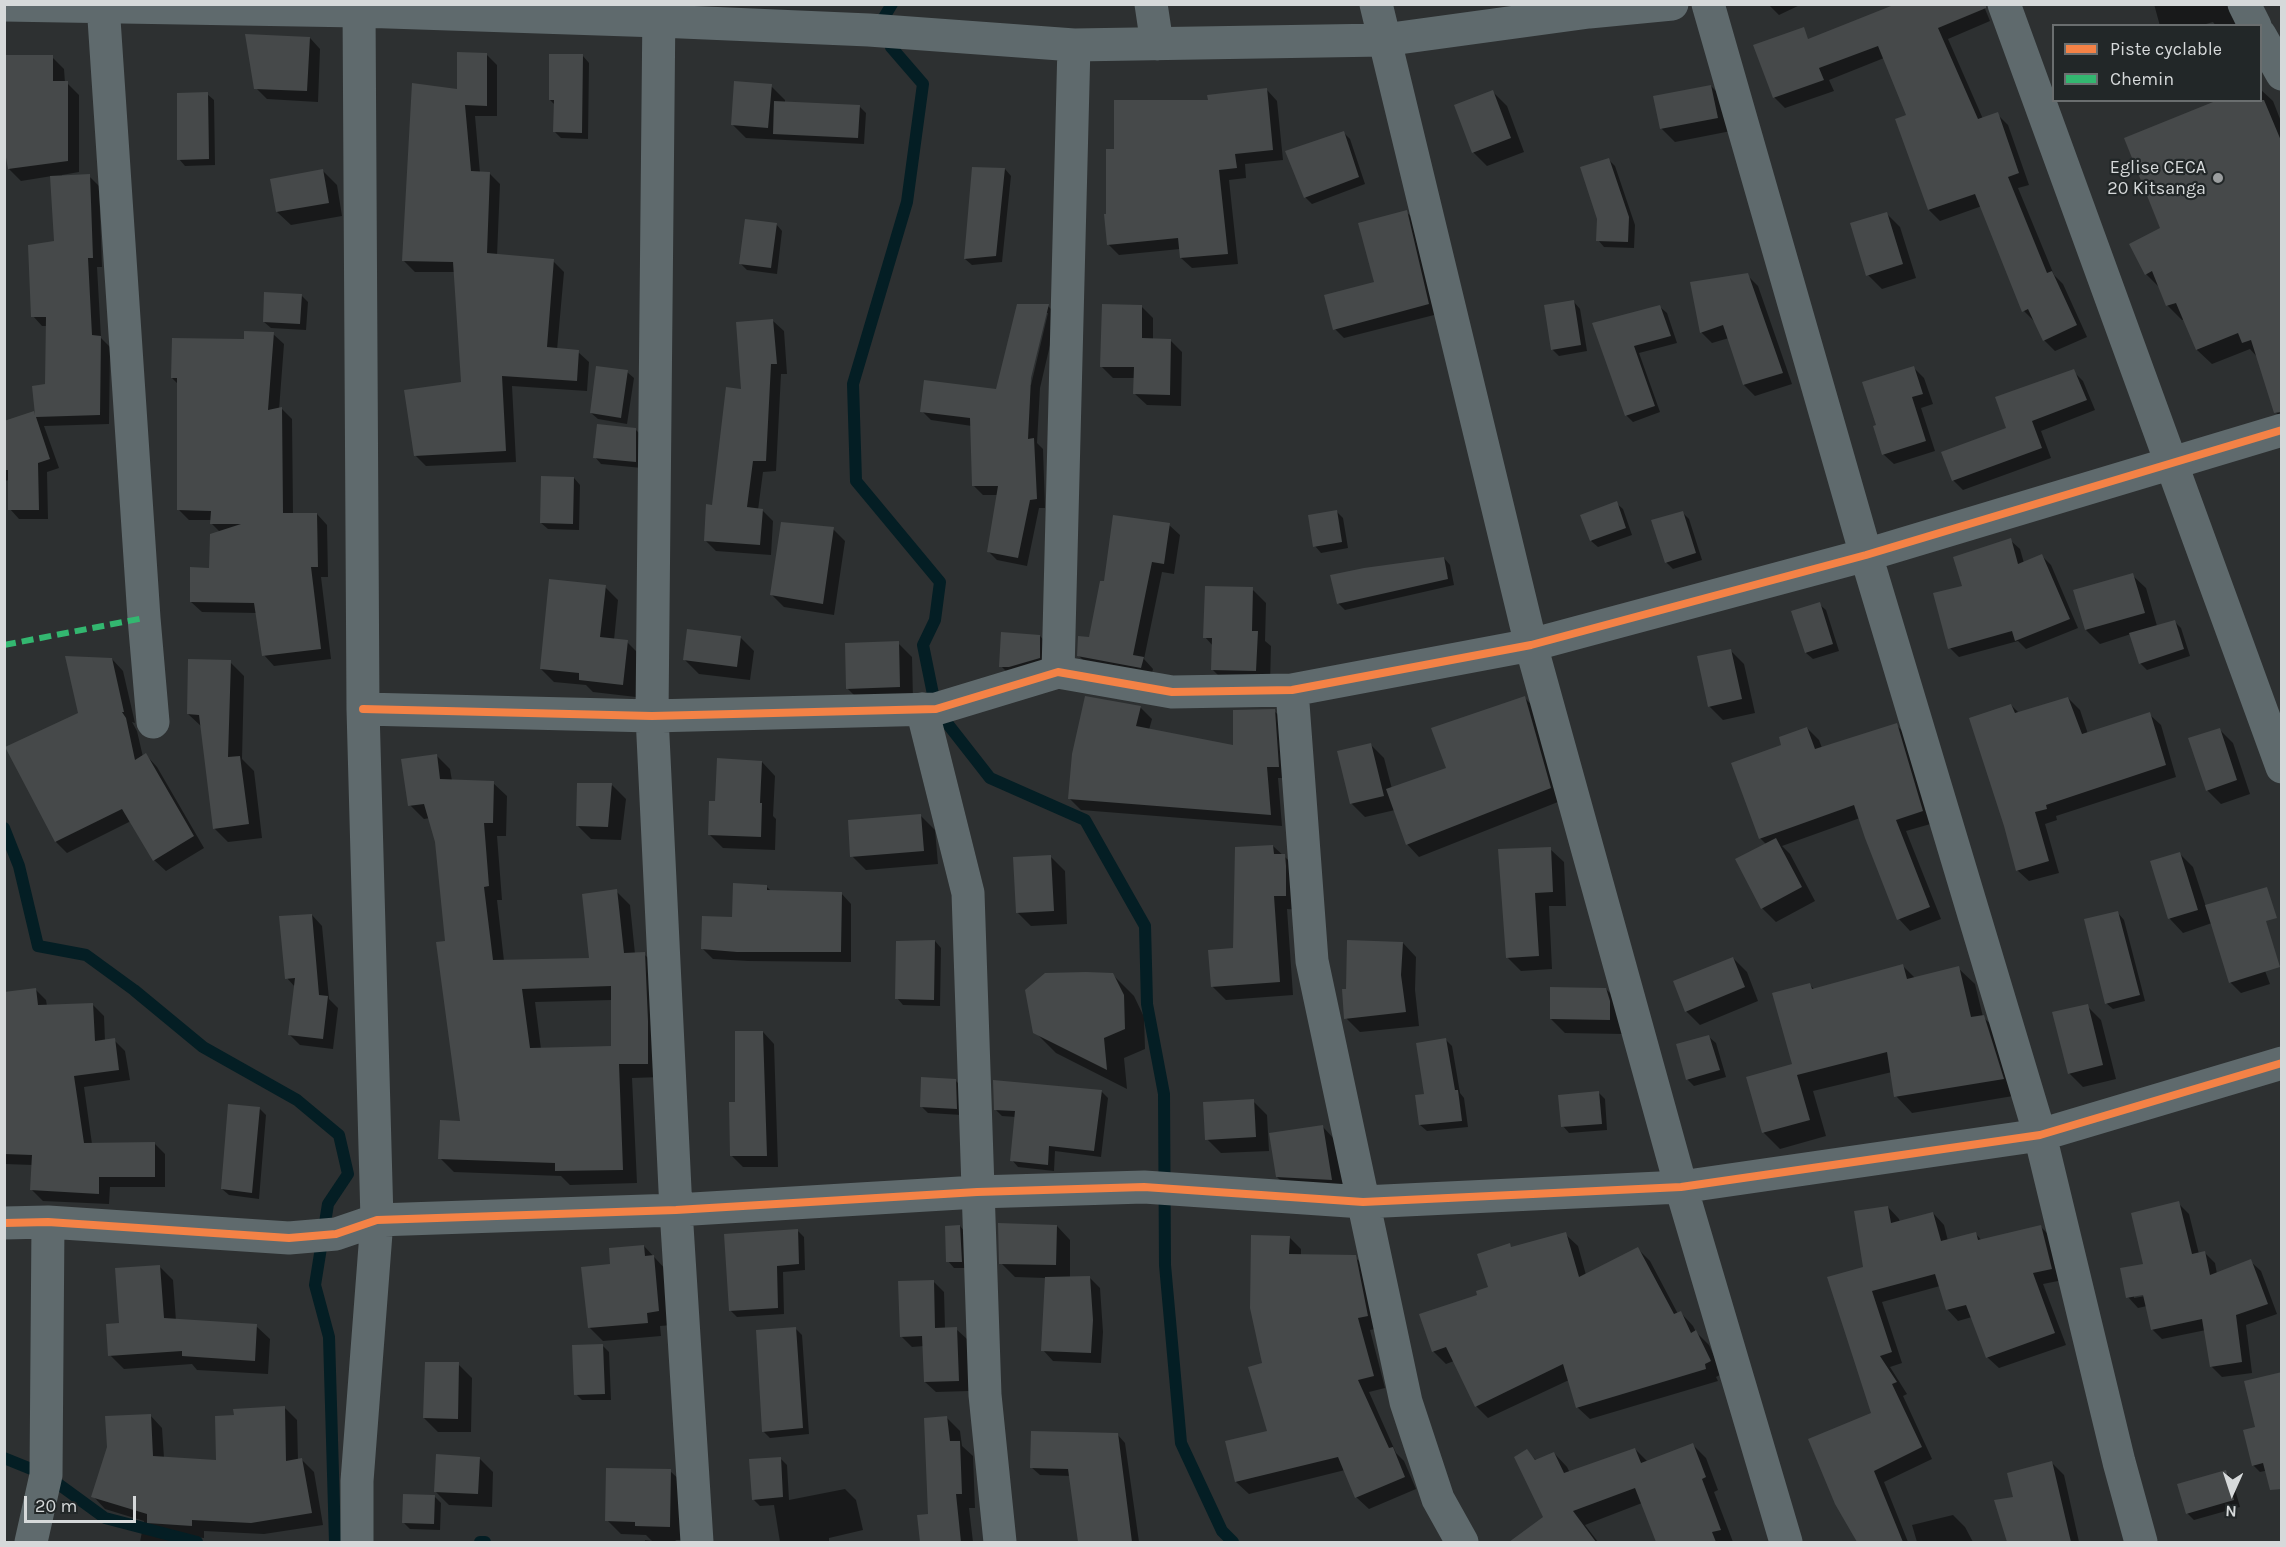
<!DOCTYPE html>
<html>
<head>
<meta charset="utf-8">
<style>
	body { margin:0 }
	#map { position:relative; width:2286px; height:1547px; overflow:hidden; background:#2d3031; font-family:Karla,sans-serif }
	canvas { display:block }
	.frame { position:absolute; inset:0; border:6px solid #d6d9da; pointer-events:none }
	.legend { position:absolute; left:2052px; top:24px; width:210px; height:78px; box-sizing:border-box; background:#222728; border:2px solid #6a6e6f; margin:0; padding:8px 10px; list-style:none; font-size:18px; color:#d6d9da }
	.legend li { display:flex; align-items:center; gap:12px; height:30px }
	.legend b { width:30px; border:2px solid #6a6e6f }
	.north { position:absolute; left:2202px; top:1463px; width:60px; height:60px; -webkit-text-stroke:4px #222728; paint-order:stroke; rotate:183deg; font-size:16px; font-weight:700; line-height:24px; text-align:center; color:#d6d9da }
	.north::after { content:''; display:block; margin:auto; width:21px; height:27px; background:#d6d9da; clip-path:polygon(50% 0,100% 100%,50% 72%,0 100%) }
	.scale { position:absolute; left:24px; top:1496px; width:112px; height:27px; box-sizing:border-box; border:3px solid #d6d9da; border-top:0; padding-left:8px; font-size:18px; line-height:21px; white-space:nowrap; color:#d6d9da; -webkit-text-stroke:4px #222728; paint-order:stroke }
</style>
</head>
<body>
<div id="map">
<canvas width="2286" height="1547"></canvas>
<div class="frame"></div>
<ul class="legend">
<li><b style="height:8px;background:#f48246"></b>Piste cyclable</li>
<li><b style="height:8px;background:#33b770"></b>Chemin</li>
</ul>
<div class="north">N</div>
<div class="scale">20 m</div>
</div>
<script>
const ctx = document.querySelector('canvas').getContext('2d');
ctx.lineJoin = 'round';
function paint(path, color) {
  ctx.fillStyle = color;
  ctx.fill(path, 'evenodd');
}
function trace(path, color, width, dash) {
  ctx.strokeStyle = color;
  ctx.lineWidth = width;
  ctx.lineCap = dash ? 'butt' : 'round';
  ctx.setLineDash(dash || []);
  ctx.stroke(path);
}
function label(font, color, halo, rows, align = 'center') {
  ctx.font = font + ' Karla,sans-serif';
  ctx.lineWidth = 4.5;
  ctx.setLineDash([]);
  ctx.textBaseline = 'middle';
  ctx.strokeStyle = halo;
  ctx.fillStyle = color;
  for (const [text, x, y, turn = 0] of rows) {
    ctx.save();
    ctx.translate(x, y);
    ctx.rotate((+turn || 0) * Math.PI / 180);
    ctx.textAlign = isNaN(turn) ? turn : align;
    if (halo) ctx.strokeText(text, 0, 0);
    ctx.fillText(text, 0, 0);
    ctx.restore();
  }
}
const shadow = new Path2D(`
	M1768 4H1802L1779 15Z
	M1983 4 1990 21 1948 39 1983 119 1997 114 2008 125 2029 185 2018 188 2054 275 2063 284 2087 337 2055 351 2044 340 2035 322 2024 311 1982 206 1940 221 1929 210 1908 116 1884 58 1829 80 1834 91 1785 108 1774 97 1760 60Z
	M2154 4H2233L2231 11 2236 26H2216L2213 22 2199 26H2160Z
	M310 38 320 49 318 102 267 99 256 88Z
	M486 54 497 65V116H475L480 173 490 174 500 184 497 256 553 261 564 272 557 350 578 352 589 362 587 391 512 386 516 462 426 466 415 455 463 383 456 272H415L404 261 459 91Z
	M583 56 589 63 588 139 561 138 555 132V105L550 100Z
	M52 57 64 69 65 83H67L79 95V172L62 175V177L89 176 99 186 102 267H97L101 338 110 347 109 424 44 426 59 468 47 472 48 519H19L10 509 9 480 4 481V436L33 413 37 416 46 385 48 326H42L33 316 55 242 52 176 21 181 9 169Z
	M771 86 785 100V103L860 107 866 113 864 144 746 138 732 124Z
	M1711 86 1725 100 1731 131 1675 142 1661 128Z
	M2260 89 2273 101 2282 124V418L2275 412 2258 358 2250 349 2212 364 2197 350 2185 319 2182 320 2167 305 2160 288 2146 274 2162 229 2260 100Z
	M1267 90 1277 101 1283 160 1245 164 1246 178 1229 180 1238 264 1192 268 1181 258 1180 249 1119 255 1108 244 1107 215 1116 150 1209 102Z
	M1493 92 1507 106 1524 152 1487 166 1473 152Z
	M207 94 214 100 215 165 185 166 179 159Z
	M1343 132 1350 139 1365 184 1312 204 1305 197Z
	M1608 159 1615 166 1635 225 1634 248 1604 247 1598 240Z
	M1005 169 1011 176 1002 262 972 265 965 259Z
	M323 171 337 185 342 216 291 225 277 212Z
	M1406 212 1416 221 1438 314 1344 338 1335 329 1376 283Z
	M1886 213 1900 227 1916 278 1882 289 1868 275Z
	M776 224 782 231 777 274 747 270 741 264Z
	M1747 275 1758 286 1792 384 1755 396 1744 385 1729 338 1712 343 1701 332Z
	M301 295 308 302 306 330 271 328 264 322Z
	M1574 302 1580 309 1587 351 1559 356 1552 349Z
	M1048 306 1057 315 1040 388 1037 443 1043 449 1045 508H1039L1027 566 997 560 988 551 998 495H983L974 486 972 426 931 420 922 411 997 391ZM1045 313H1048L1031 385H1028Z
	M1141 306 1153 318V340H1170L1182 352 1181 406 1147 405 1135 394V378H1113L1101 366Z
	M1660 307 1667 313 1677 343 1639 353 1660 412 1633 422 1626 415 1594 324Z
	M773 321 784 331 787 374H781L776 471 763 472 758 510H762L773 521 771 555 716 551 705 540 713 506 743 390Z
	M273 334 284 344 279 410 282 409 292 419 293 514H317L327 525 328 577H321L331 659 274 666 264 655 257 613 202 612 191 602 211 569 220 532 212 524V520H189L179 510 178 384 172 378 245 340Z
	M1913 367 1924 378 1933 404 1921 408 1935 451 1894 464 1883 454 1878 426Z
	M2073 371 2083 381 2095 410 2041 431 2051 458 1963 490 1953 480Z
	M627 372 634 378 627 424 598 419 591 413Z
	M635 429 642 436V468L601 464 595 457Z
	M574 478 580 485 579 530 548 529 541 523Z
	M1616 503 1623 509 1632 535 1598 547 1591 541Z
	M1337 512 1343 518 1348 548 1321 553 1315 546Z
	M1682 512 1689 519 1702 560 1673 569 1666 562Z
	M1169 525 1180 535 1174 574 1162 572 1144 659 1153 669 1151 677 1089 666 1079 656 1090 639 1105 583Z
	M833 529 845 541 834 615 784 607 772 595Z
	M2010 540 2020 549 2024 563 2042 556 2051 565 2078 628 2026 649 2018 641 1959 657 1950 648 1964 587Z
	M1444 558 1450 565 1454 585 1345 610 1338 603Z
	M2132 575 2146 588 2157 626 2174 621 2181 628 2190 656 2147 670 2140 663 2131 634 2100 644 2086 630Z
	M605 587 618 600 614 640 627 642 640 655 636 697 593 692 586 685 554 682 541 669Z
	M1252 589 1266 603 1265 641 1271 646 1270 684 1226 683 1212 669 1213 646 1205 637Z
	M1819 604 1826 610 1839 651 1813 659 1806 653Z
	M1040 636 1053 650V672L1015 680 1001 666Z
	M740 637 754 651 750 680 699 674 685 660Z
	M898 643 912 657 913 700 861 702 847 688Z
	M1730 650 1744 664 1755 713 1723 720 1709 706Z
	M112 659 123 671 135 723 132 722 137 731 143 757 146 755 157 767 204 848 166 871 154 860 131 821 67 853 56 842 80 714Z
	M230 662 244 676 242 759 254 771 262 838 228 842 214 828 202 727 188 714Z
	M1525 698 1537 711 1563 800 1419 857 1407 844 1395 810 1365 817 1351 803 1370 744 1384 758 1392 789 1448 769Z
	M2068 698 2080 710 2088 734 2149 714 2161 725 2176 777 2056 816 2057 820 2045 824 2059 873 2029 881 2017 870 2011 705 2019 713Z
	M1140 707 1152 719 1149 730 1235 747 1274 711 1286 722 1290 778H1278L1282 826 1081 810 1070 799Z
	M1896 725 1908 736 1934 823 1906 831 1941 919 1910 931 1899 919 1860 818 1782 846 1790 854 1815 901 1776 922 1762 908 1767 845 1760 838 1783 746 1807 728 1819 740 1822 748Z
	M2219 729 2233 743 2250 794 2221 804 2207 790Z
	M436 755 450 769 452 781 493 783 507 796 506 836H497L502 900H497L504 961 591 959 616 891 630 905 635 954H644L658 968 662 1077 632 1078 637 1183 570 1185 561 1176 454 1172 440 1158 462 1123 446 943 437 841 430 818 424 819 410 805ZM612 1000 613 1048 541 1049 535 1002Z
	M762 762 775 776 773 816 776 819 775 850 723 848 709 834 716 803Z
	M612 785 626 799 621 840 591 839 577 825Z
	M921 816 935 830 938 864 866 870 852 856Z
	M1273 846 1299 870V910L1287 909 1293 995 1226 1000 1212 986 1234 949Z
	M1550 849 1564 862 1566 906H1549L1552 969 1521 971 1507 957Z
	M2180 854 2193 867 2206 907 2242 910 2270 984 2241 993 2230 982 2212 923 2183 933 2170 919 2152 862Z
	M1051 857 1065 871 1067 924 1031 926 1017 912Z
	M766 886 772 892 841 893 851 904V962L748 961 713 959 702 948Z
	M2118 913 2124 920 2145 1001 2113 1009 2106 1003Z
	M312 915 322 926 329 999 338 1008 333 1049 300 1045 289 1034 295 987 287 978Z
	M935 941 941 948 940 1006 903 1005 897 998Z
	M1403 943 1416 957 1415 990 1419 1026 1360 1032 1346 1018 1347 990Z
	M1733 958 1747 972 1758 1001 1700 1025 1686 1011Z
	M1902 965 1916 979 1958 968 1975 984 1983 1017 2000 1033 2019 1095 1912 1113 1896 1096 1892 1072 1813 1091 1826 1136 1780 1149 1764 1133 1748 1078 1794 1065 1810 985 1815 990Z
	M1113 975 1134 996 1144 1017 1145 1049 1124 1058 1127 1089 1056 1053 1035 1032Z
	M35 989 46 1000 47 1006 93 1005 104 1016 105 1041 114 1040 125 1051 130 1080 84 1087 92 1144 154 1143 165 1154V1187H110L109 1204 43 1201 32 1190 33 1165 4 1164V1075Z
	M1606 989 1620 1003 1623 1034 1565 1033 1551 1019Z
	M2087 1006 2101 1020 2116 1079 2083 1087 2069 1073Z
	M763 1032 774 1044 778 1167H743L732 1156 736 1103Z
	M1709 1037 1716 1043 1726 1077 1694 1086 1687 1079Z
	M1446 1040 1452 1046 1460 1093 1464 1098 1468 1127 1427 1131 1420 1125Z
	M955 1080 962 1087V1115L928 1113 922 1107Z
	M1101 1091 1108 1098 1101 1157 1055 1151 1054 1171 1018 1167 1012 1160 1016 1117 1002 1116 996 1110Z
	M1599 1093 1605 1099 1607 1130 1569 1133 1563 1126Z
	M1253 1101 1267 1115 1269 1151 1221 1153 1207 1139Z
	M259 1108 266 1115 259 1199 229 1195 222 1189Z
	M1323 1127 1336 1141 1345 1193 1291 1191 1277 1177Z
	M2178 1203 2189 1214 2199 1254 2205 1253 2215 1263 2217 1274 2250 1261 2261 1271 2277 1314 2246 1325 2252 1373 2222 1377 2211 1366 2206 1330 2162 1339 2152 1329 2147 1306 2138 1308 2128 1297ZM2134 1295H2151L2134 1298Z
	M1888 1207 1899 1219 1900 1222 1933 1213 1944 1225 1948 1241 1976 1234 1982 1241 2041 1227 2052 1238 2063 1280 2043 1284 2066 1345 1999 1368 1987 1357 1972 1317 1958 1321 1947 1309 1940 1286 1882 1302 1902 1363 1890 1367 1907 1394 1903 1396 1932 1459 1884 1482 1908 1542H1866L1854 1514 1873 1414 1865 1268Z
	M960 1226 966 1233 968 1268H954L948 1261Z
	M1057 1226 1070 1240V1278H1090L1100 1288 1103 1332 1101 1363 1053 1361 1043 1350 1046 1278 1015 1277 1001 1263Z
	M797 1230 804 1237 805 1270 783 1272 784 1314 737 1317 730 1310Z
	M1565 1234 1578 1246 1586 1275 1638 1249 1650 1261 1678 1314 1681 1313 1693 1326 1696 1332 1709 1345 1722 1374 1716 1377 1718 1381 1590 1419 1577 1407 1569 1380 1488 1418 1476 1406 1454 1361 1446 1364 1433 1351 1479 1296 1490 1288 1509 1245 1512 1248Z
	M1289 1237 1301 1249V1256L1355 1257 1367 1269 1380 1328 1370 1330 1385 1388 1369 1392 1396 1453 1404 1461 1416 1489 1369 1509 1356 1497 1345 1470 1249 1494 1236 1482 1269 1432 1264 1364Z
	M644 1246 667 1271 672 1325 660 1326 661 1336 603 1341 589 1327 611 1265Z
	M159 1266 173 1280 176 1321 256 1326 270 1339 268 1374 197 1370 192 1364 124 1369 110 1355 121 1325Z
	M933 1281 944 1292 945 1329H956L967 1339 969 1391 936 1392 925 1382 924 1346 912 1347 901 1336Z
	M795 1328 802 1335 809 1434 770 1438 764 1432Z
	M603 1346 609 1352 611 1400H582L576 1394Z
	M458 1364 472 1378 471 1432H438L424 1418Z
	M284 1407 297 1420 298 1460 301 1459 314 1472 323 1525 264 1534 204 1531V1538L183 1536 182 1542H140L144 1521 105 1509 93 1496 150 1415 162 1428 164 1458 218 1461 235 1417Z
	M946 1417 960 1431 962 1446 973 1456 975 1508H969L973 1542H921L918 1516 929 1515Z
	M2261 1427 2282 1467 2260 1472 2253 1465Z
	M1117 1434 1125 1443 1139 1542H1080L1071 1476 1040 1475 1031 1467Z
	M1693 1445 1706 1458 1718 1490 1714 1492 1733 1542H1657L1642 1503 1585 1525 1598 1542H1526L1521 1536 1545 1518 1526 1451 1537 1461 1554 1453 1567 1467 1570 1473 1635 1449 1648 1462Z
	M479 1458 493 1472 492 1507 449 1505 435 1491Z
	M780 1458 787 1465 789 1500 845 1489 856 1500 863 1530 829 1538V1542H780L774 1505 760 1506 754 1500Z
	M2052 1463 2064 1475 2079 1542H2009L1996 1502 2015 1499Z
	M670 1471 684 1484 683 1540H675L678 1542H645V1540L652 1541 646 1535 621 1534 607 1520Z
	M2226 1472 2232 1479 2240 1507 2194 1520 2187 1513Z
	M434 1496 441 1503 440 1530 410 1529 404 1523Z
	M1953 1515 1965 1527 1973 1542H1917L1912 1525Z`);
const stream = new Path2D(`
	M892 4 883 19 891 47 923 84 907 202 853 384 856 481 940 582 935 620 923 645 936 709 990 778 1085 820 1145 926 1147 1004 1164 1094 1165 1265 1181 1443 1222 1531 1233 1542
	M4 828 19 866 38 946 86 955 134 990 203 1047 297 1100 339 1135 348 1174 328 1204 315 1285 329 1337 335 1542
	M4 1458 46 1475 105 1518 197 1542
	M480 1542H485`);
const building = new Path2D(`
	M1896 4H1986V8L1938 28 1978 119 1998 112 2019 173 2008 177 2047 273 2052 271 2077 325 2043 341 2028 309 2022 312 1975 194 1928 210 1895 119 1906 115 1878 46 1819 68 1824 80 1773 98 1753 45 1804 27 1808 39Z
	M245 34 310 37 307 91 254 89Z
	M457 52 487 53V106L465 105 471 171 490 172 487 253 554 259 547 347 579 350 577 381 502 376 506 451 414 456 404 390 461 382 453 262 402 261 412 83 457 89Z
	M549 54H583L582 133 553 132 554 100H549Z
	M4 55H53V81H68V161L8 169 4 146Z
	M734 81 772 84 768 128 731 125Z
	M1711 85 1718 118 1660 129 1653 96Z
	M1267 88 1273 150 1235 154 1237 168 1219 170 1228 254 1180 258 1178 238 1107 245 1104 214H1106V149H1114V100H1208L1207 95Z
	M1493 90 1511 138 1472 153 1454 105Z
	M208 92 209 159 177 160V93Z
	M2218 100H2264L2282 143V412L2274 413 2251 340 2242 343 2238 333 2196 350 2176 303 2166 306 2152 271 2145 275 2129 244 2160 228 2124 138Z
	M774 101 860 105 858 138 773 134Z
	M1344 131 1359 177 1304 198 1285 151Z
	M1609 158 1629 217 1628 242 1596 241 1597 219 1580 167Z
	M972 167 1005 168 996 256 964 259Z
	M323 169 329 203 276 212 270 179Z
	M90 174 93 258H88L92 335 101 336 100 415 36 417 50 459 38 463 39 510H8V470H4V421L34 411 35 415 32 386 45 384 46 317H31L28 245 54 241 50 176Z
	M1407 210 1429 304 1333 330 1324 295 1374 282 1358 223Z
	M1887 212 1903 264 1866 276 1850 223Z
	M745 219 777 223 771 268 739 264Z
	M1748 273 1783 373 1743 385 1723 325 1700 333 1690 282Z
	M264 292 302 294 300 324 263 322Z
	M1574 300 1581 345 1551 350 1544 305Z
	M1017 304H1049L1031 378 1028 439 1034 438 1037 499 1030 500 1018 558 987 552 998 486H972L970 418 920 412 924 380 996 389Z
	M1102 304 1142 305V338L1171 339 1170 395 1133 394 1134 367H1100Z
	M1660 305 1671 336 1634 346 1655 406 1625 416 1592 323Z
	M773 319 777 364H771L766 461H753L747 507 763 509 760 545 704 541 706 504 712 505 726 387 741 389 736 322Z
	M244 331 274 332 268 410 282 407 283 513H317L318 567H311L321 649 262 656 254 603 190 602V567L209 568 210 534 241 524H210L211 511 177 510V378H171L172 338 244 339Z
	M596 366 628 370 621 418 590 413Z
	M1914 366 1923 394 1912 397 1926 441 1882 455 1873 426 1876 425 1862 382Z
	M2074 369 2087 400 2032 421 2042 448 1952 481 1941 452 2006 428 1995 397Z
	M597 424 636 428V462L593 458Z
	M541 476 574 477 573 524 540 523Z
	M1617 501 1626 528 1590 541 1580 515Z
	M1337 510 1342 542 1313 547 1308 515Z
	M1683 511 1696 553 1665 563 1651 520Z
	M1113 515 1170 523 1164 564 1152 562 1133 655 1144 657 1141 668 1077 656 1078 636 1089 637 1100 581H1104Z
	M781 522 834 527 823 604 770 595Z
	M2011 538 2018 564 2042 554 2070 619 2015 641 2012 631 1948 649 1933 593 1962 586 1953 557Z
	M1444 557 1448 579 1337 604 1330 575 1364 568Z
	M2133 573 2145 613 2085 630 2073 590Z
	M549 579 606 585 600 637 628 640 623 685 579 680V673L540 669Z
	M1205 586 1253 587 1252 631H1258L1256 671 1211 670 1212 638H1203Z
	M1820 602 1833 644 1805 653 1791 611Z
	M2175 620 2184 649 2139 664 2129 633Z
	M687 629 741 636 737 667 683 660Z
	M1001 632 1040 635V658L1009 667H999Z
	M899 641 900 687 846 689 845 643Z
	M1731 649 1742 699 1708 707 1697 656Z
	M65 656 112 658 124 712H122L126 718 135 760 146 753 194 836 153 861 122 809 55 842 5 747 78 713Z
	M188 659 231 660 228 757 240 756 249 824 213 829 199 715 187 714Z
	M1085 696 1141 706 1136 726 1233 745V710L1275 709 1279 767H1267L1271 815 1068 799 1072 754Z
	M1525 696 1551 788 1406 845 1386 789 1446 768 1431 728Z
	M2068 697 2082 734 2150 712 2166 765 2046 805 2047 809 2035 812 2049 861 2016 871 2004 826 1969 718 2011 704 2015 713Z
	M1897 723 1923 811 1896 820 1930 907 1897 920 1865 838 1854 805 1759 839 1731 763 1781 745 1779 737 1807 727 1815 749Z
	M2220 728 2237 780 2206 791 2188 738Z
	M1371 743 1384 796 1350 804 1337 751Z
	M437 754 440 779 494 781 493 823H484L489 886 484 887 493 960 589 958 582 894 617 889 624 953 645 952 648 1021V1064H619L623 1170 555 1171V1163L438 1159 440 1120 460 1121 436 942 445 941 435 842 424 804 408 806 401 759ZM611 986V1046L530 1048 522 989Z
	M717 758 762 761 760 803H762L761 837 708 835 709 801H715Z
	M577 783H612L608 827 576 826Z
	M921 814 924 851 850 857 848 820Z
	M1776 838 1802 887 1761 909 1735 859Z
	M1273 845 1274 854H1285L1286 866V896H1274L1280 982 1211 987 1208 950 1233 948 1235 847Z
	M1551 847 1553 892 1535 893 1539 956 1506 958 1498 849Z
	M2180 852 2198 910 2168 919 2150 861Z
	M1051 855 1054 911 1016 913 1013 857Z
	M733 883 767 885V890L842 892 841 952H737L701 949 702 916 732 917Z
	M2267 887 2277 918 2266 921 2280 967 2229 983 2205 905Z
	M2118 911 2140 995 2105 1004 2084 919Z
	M312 914 319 995 328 996 323 1039 288 1035 295 978 285 979 279 916Z
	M935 940 934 1000 895 999 896 941Z
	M1347 940 1403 942 1401 975 1406 1012 1344 1019 1342 989H1346Z
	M1733 957 1745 987 1685 1012 1673 981Z
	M1903 964 1907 979 1959 966 1971 1017 1984 1015 2004 1079 1894 1097 1887 1052 1797 1075 1810 1120 1762 1133 1746 1077 1792 1064 1772 993 1810 983 1812 989Z
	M1086 972 1113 973 1124 995 1125 1029 1104 1038 1107 1070 1033 1033 1025 990 1045 973Z
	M1550 987 1606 988 1610 1001V1020L1550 1019Z
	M36 988 38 1005 93 1003 95 1041 115 1038 119 1070 74 1076 84 1143 155 1142V1177H99V1194L30 1190 32 1155 4 1154V992Z
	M2088 1004 2103 1065 2068 1074 2052 1012Z
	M735 1031H763L767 1156H730L729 1102H735Z
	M1709 1035 1720 1070 1686 1080 1676 1044Z
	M1446 1038 1455 1090H1458L1462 1121 1419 1125 1415 1095 1424 1094 1416 1043Z
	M921 1077 956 1079 957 1109 920 1107Z
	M993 1080 1102 1090 1094 1151 1049 1146 1048 1165 1010 1161 1015 1111 994 1110Z
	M1599 1091 1602 1124 1561 1127 1558 1095Z
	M1254 1099 1256 1137 1205 1140 1203 1102Z
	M228 1104 260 1107 252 1193 221 1189Z
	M1323 1125 1332 1180 1276 1177 1269 1133Z
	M2179 1201 2192 1254 2205 1251 2210 1275 2251 1259 2268 1304 2236 1315 2242 1362 2210 1367 2202 1319 2151 1330 2143 1295 2126 1298 2120 1268 2143 1264 2131 1213Z
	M1888 1206 1891 1223 1933 1212 1941 1241 1976 1232 1978 1240 2041 1225 2052 1269 2033 1273 2055 1333 1986 1358 1966 1305 1946 1310 1935 1274 1872 1291 1892 1352 1880 1356 1897 1382 1892 1384 1922 1447 1874 1471 1903 1542H1857L1835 1504 1808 1439 1871 1413 1827 1277 1863 1267 1854 1211Z
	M998 1223 1057 1225 1056 1265 999 1264Z
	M960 1225 962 1262H946L945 1226Z
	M798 1229 799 1264 777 1266 778 1308 729 1311 724 1234Z
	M1566 1232 1579 1277 1638 1247 1674 1314 1681 1311 1691 1333 1696 1330 1711 1361 1705 1364 1706 1369 1576 1408 1563 1364 1475 1407 1446 1347 1432 1352 1419 1314 1477 1295 1476 1291 1488 1287 1477 1254 1510 1243 1511 1247Z
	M1251 1235 1290 1236 1289 1254 1356 1255 1368 1316 1358 1318 1374 1376 1358 1380 1389 1448 1393 1447 1405 1477 1355 1498 1338 1457 1235 1482 1225 1441 1267 1431 1248 1367 1262 1363 1250 1308Z
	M644 1245 645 1256 654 1255 659 1311 647 1313 648 1323 588 1328 581 1267 610 1264 609 1248Z
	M160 1265 164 1318 257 1324 255 1361 182 1356V1351L108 1356 106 1324 119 1323 115 1268Z
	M1090 1276 1093 1320 1091 1353 1041 1351 1045 1277Z
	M934 1280 935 1328 957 1327 959 1381 924 1382 922 1336 900 1337 898 1281Z
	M796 1327 803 1428 762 1432 756 1330Z
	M603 1344 605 1394 574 1395 572 1345Z
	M425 1362H459L458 1419 423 1418Z
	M2282 1372V1489L2270 1490 2263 1463 2252 1466 2243 1430 2255 1427 2244 1381Z
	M285 1406 286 1461 302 1458 312 1513 251 1523 192 1520V1526L147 1523V1514L91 1497 107 1447 105 1416 151 1414 153 1456 216 1460 215 1416 234 1415 233 1409Z
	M947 1416 950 1441H960L962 1494H956L961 1542H920L917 1515 928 1514 924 1418Z
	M1031 1431 1118 1433 1132 1542H1078L1068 1469 1030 1468Z
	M1693 1443 1706 1477 1702 1479 1721 1530 1712 1532 1716 1542H1656L1635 1488 1573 1511 1596 1542H1509L1543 1517 1514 1457 1527 1449 1535 1460 1554 1452 1564 1473 1635 1448 1641 1463Z
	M436 1454 480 1457 478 1494 434 1492Z
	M781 1457 783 1497 752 1500 749 1459Z
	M2052 1461 2071 1542H2007L1994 1500 2013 1497 2007 1473Z
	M606 1468 671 1469 670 1527 635 1526V1522L605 1521Z
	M2226 1470 2234 1500 2186 1514 2177 1484Z
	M403 1494 435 1495 434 1524 402 1523Z`);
const minor = new Path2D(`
	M103 4 144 618 153 722
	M659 4 652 716 676 1210 697 1542
	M1151 4 1157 44
	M1376 4 1531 645 1681 1187 1786 1542
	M1708 4 1866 555 2040 1135 2119 1462 2141 1542
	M2004 4 2282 767
	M2244 4 2255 26
	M4 5 359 11 659 21 869 30 1074 45 1384 40 1589 12 1672 4
	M2260 35 2282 74
	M1058 672 1074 45
	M1292 690 1312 961 1406 1402 1438 1499 1462 1542
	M363 709 652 716 936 709 1058 672 1172 692 1292 690 1531 645 1866 555 2282 430
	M922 709 968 893 985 1395 1000 1542
	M4 1223 48 1222 289 1238 336 1234 377 1220 676 1210 977 1192 1144 1187 1363 1202 1681 1187 2040 1135 2282 1063
	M31 1542 46 1475 48 1222
	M357 1542V1481L377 1220 363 709 359 4`);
const quiet = new Path2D(`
	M4 645 144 618`);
const cycleway = new Path2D(`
	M363 709 652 716 936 709 1058 672 1172 692 1292 690 1531 645 1866 555 2282 430
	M4 1223 48 1222 289 1238 336 1234 377 1220 676 1210 977 1192 1144 1187 1363 1202 1681 1187 2040 1135 2282 1063`);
const markers = [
	[2218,178,6,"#9b9e9f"]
];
const poiNames = [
	["Eglise CECA",2206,168],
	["20 Kitsanga",2206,189]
];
paint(shadow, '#0007');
trace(stream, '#041e24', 12);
paint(building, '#46494a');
trace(minor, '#5f6a6d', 33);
trace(quiet, '#33b770', 6, [12, 6]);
trace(cycleway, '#f48246', 8);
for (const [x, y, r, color] of markers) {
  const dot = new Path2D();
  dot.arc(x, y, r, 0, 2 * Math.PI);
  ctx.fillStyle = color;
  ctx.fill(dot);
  trace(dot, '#222728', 2);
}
label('18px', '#d6d9da', '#222728', poiNames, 'right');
</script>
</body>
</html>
